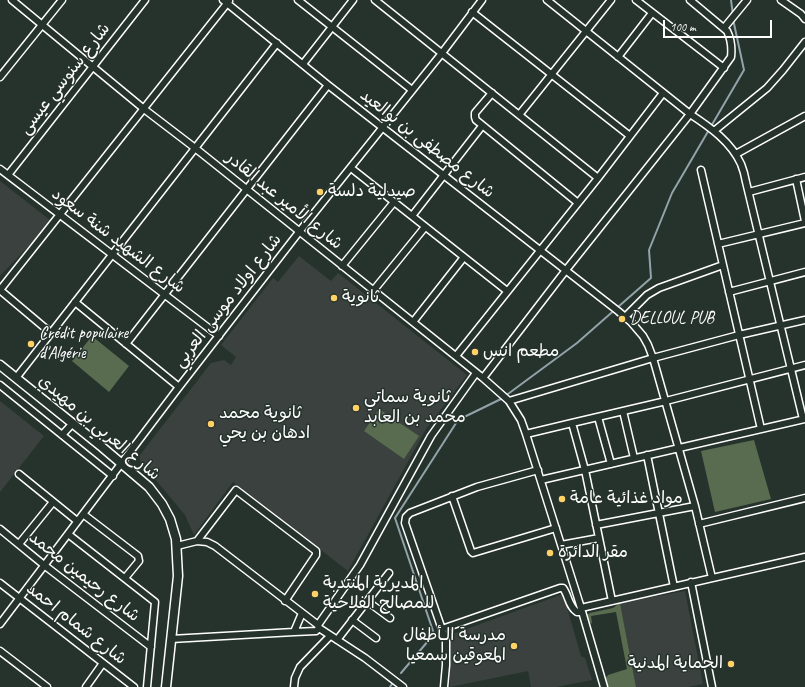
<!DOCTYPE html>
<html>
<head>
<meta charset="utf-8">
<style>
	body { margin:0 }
	#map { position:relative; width:805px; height:687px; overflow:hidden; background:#26332d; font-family:Caveat,sans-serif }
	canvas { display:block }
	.scale { position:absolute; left:663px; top:20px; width:109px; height:18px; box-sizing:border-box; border:2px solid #fff; border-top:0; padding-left:5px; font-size:12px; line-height:14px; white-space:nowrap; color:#fff; -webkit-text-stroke:3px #26332d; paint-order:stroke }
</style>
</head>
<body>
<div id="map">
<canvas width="805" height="687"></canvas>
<div class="scale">100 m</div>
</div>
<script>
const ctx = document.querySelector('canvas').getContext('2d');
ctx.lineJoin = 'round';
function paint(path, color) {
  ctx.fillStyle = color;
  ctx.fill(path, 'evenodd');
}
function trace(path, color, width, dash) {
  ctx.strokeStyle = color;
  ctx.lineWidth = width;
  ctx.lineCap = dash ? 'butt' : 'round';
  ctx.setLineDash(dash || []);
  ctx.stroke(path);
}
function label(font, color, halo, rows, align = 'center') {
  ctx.font = font + ' Caveat,"Playpen Sans Arabic",sans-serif';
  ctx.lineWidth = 3;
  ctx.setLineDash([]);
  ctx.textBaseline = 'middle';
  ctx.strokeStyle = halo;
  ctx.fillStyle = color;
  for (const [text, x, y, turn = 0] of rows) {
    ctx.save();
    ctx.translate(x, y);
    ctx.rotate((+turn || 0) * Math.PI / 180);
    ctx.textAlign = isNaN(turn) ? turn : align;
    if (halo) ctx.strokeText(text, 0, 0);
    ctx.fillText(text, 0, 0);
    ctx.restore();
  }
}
const built = new Path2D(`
	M0 181 50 220 44 230 0 276Z
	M299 256 331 281 338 273 467 375 426 429 348 571 233 482 194 535 185 515 140 461V455L211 363 224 360 231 365 236 357 221 345 273 278 278 282Z
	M0 401 44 436 0 492Z
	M685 591 703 684 688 687H636L620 603Z
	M563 594 581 656 585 658 592 680 556 687H531L528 671 450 687V635Z`);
const green = new Path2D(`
	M92 336 129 366 109 392 72 361Z
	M379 409 419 436 404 459 364 431Z
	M754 440 771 499 715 512 701 451Z
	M620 603 636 687H608L605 679 608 675 627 669 616 612 591 616 592 623 591 624 587 615 590 613 613 608Z`);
const stream = new Path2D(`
	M731 0 733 15
	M401 673 434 634 395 518 458 420 501 399 512 391 577 343 651 278 649 250 672 193 744 70 733 19
	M390 687 392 684`);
const minor = new Path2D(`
	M12 0 144 109 195 148 483 378 509 401 521 420 526 434 581 608 604 687
	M223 0 328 85 618 311 631 322 643 336 648 345 653 358 695 506 712 578
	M298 0 412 90
	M375 0 598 178
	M547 0 690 114C710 127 731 142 741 164 743 169 745 176 746 182L803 419
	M636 0 724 68
	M781 0 801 14 805 19
	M472 12 630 136
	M724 28 747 0
	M618 57 652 13
	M303 64 353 0
	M0 77 62 0
	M492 93 475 113V117L476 120 578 203
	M519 115 611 0
	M714 131 767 88 783 70 805 42
	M736 154 805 116
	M351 168 507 291
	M0 169 219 336
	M701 170 761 429
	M8 175 145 0
	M796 179 805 221
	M749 192 805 177
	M412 216 482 126
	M718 244 805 223
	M342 266 394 202
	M0 290 229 1
	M0 290 51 333
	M373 291 425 227
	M729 292 805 272
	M75 302 179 387
	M625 317 647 295 659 288 723 265
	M413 322 464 257
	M126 344 328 85
	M456 356 598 178 663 93
	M16 378 277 43
	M483 378 566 270 690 114 731 57C732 48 731 39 727 31L690 0
	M0 385 113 476
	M509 401 653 358 739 335 805 320
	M623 411 634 458
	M598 417 611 464
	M572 423 666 401 805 365
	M526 434 572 423 585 470 612 601
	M62 435 73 423
	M647 455 674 587
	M19 474 77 521
	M541 480 805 419
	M452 496 471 551 473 553 556 528
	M83 514 138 556 139 561 125 578
	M699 524 805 498
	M596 525 695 506
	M0 529 44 565 151 647
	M68 534 155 602 147 687
	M19 544 53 502
	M561 545 599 538
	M177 546 197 541 236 490 316 551V555L285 601
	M691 582 712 687
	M0 583 134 687
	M367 601 390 618
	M581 608 805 557
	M352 620 376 638
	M0 624 179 387 299 232 442 53 482 0
	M318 625 360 565 431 436 476 373
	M319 628 365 658 403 687
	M442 629 560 588H563C569 596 568 606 577 612H582
	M294 632 302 613
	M171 639 294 632 316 631 319 628 318 625 215 546 207 542 197 541
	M337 640 389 573
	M0 651 47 687
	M86 687 103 663
	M294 687 295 678 300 667 330 636
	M444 687 446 665V641L405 523 406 517 410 513 477 487 538 470`);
const tertiary = new Path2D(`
	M0 365 102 447 149 487 162 504 170 519 176 539 178 576 166 687`);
const markers = [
	[320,192,4,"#ffd166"],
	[334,298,4,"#ffd166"],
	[622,319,4,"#ffd166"],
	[31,344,4,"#ffd166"],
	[475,352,4,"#ffd166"],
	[356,408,4,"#ffd166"],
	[211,424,4,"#ffd166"],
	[562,499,4,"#ffd166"],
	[550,553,4,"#ffd166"],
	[315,594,4,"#ffd166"],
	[514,646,4,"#ffd166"],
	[731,664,4,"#ffd166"]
];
const streetNames = [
	["شارع سنوسي عيسى",65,79,-52],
	["شارع مصطفى بن بوالعيد",427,144,38],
	["شارع الأمير عبد القادر",284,201,39],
	["شارع الشهيد شنة سعود",118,241,37],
	["شارع اولاد موسى العربي",228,301,-52],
	["شارع العربي بن مهيدي",99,428,40],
	["شارع رحيمين محمد",84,577,38],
	["شارع شمام احمد",76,624,38]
];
const poiNames = [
	["صيدلية دلسة",328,192],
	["ثانوية",342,298],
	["DELLOUL PUB",630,319],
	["Crédit populaire",39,334],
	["d'Algérie",39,354],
	["مطعم انس",483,352],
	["ثانوية سماتي",364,398],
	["محمد بن العابد",364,418],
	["ثانوية محمد",219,414],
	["ادهان بن يحي",219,434],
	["مواد غذائية عامة",570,499],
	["مقر الدائرة",558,553],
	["المديرية المنتدبة",323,584],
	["للمصالح الفلاحية",323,604],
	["مدرسة الـأطفال",506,636,"right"],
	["المعوقين سمعيا",506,656,"right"],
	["الحماية المدنية",723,664,"right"]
];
paint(built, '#3b413e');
paint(green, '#596c4f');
trace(stream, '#92a3a9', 2);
trace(minor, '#fff', 9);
trace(tertiary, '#fff', 11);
trace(minor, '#26332d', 6);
trace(tertiary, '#26332d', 8);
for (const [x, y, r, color] of markers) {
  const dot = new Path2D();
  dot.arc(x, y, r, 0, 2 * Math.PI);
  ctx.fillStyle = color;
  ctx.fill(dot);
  trace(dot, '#26332d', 1.5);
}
label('17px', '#fff', '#26332d', streetNames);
label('17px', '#fff', '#26332d', poiNames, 'left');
</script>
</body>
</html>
